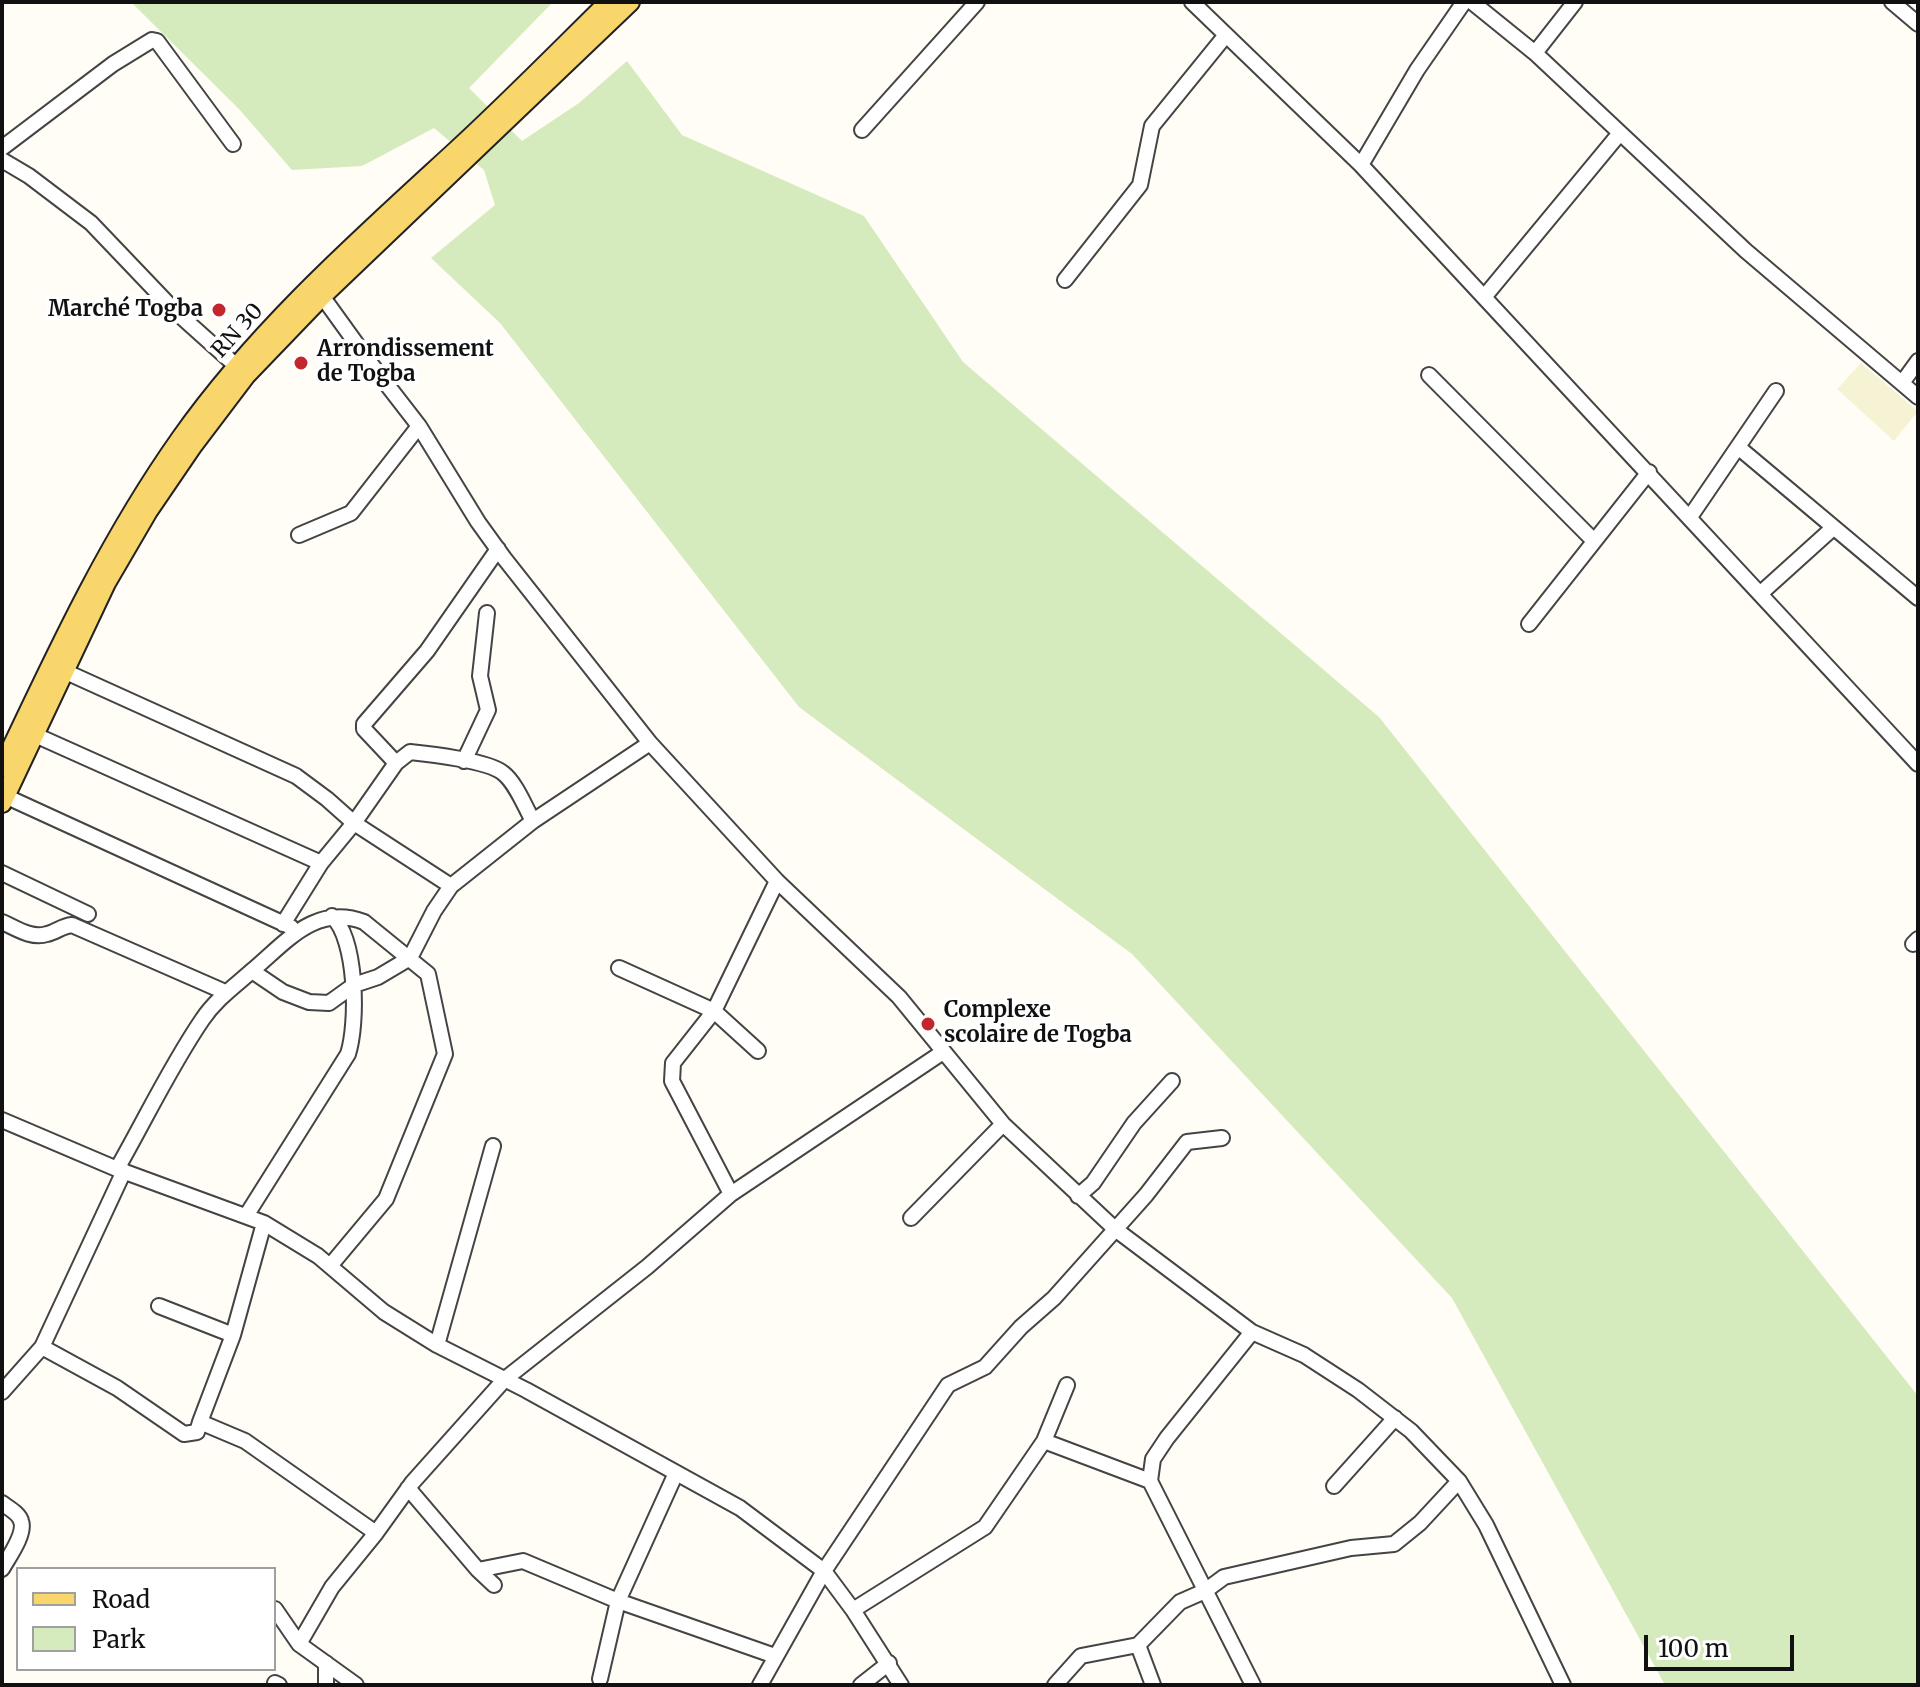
<!DOCTYPE html>
<html>
<head>
<meta charset="utf-8">
<style>
	body { margin:0 }
	#map { position:relative; width:1920px; height:1687px; overflow:hidden; background:#fffdf5; font-family:Merriweather,serif }
	canvas { display:block }
	.frame { position:absolute; inset:0; border:4px solid #111; pointer-events:none }
	.legend { position:absolute; left:16px; top:1567px; width:260px; height:104px; box-sizing:border-box; background:#fff; border:2px solid #a0a0a0; margin:0; padding:10px 14px; list-style:none; font-size:24px; color:#111 }
	.legend li { display:flex; align-items:center; gap:16px; height:40px }
	.legend b { width:40px; border:2px solid #a0a0a0 }
	.scale { position:absolute; left:1644px; top:1635px; width:150px; height:36px; box-sizing:border-box; border:4px solid #111; border-top:0; padding-left:10px; font-size:24px; line-height:28px; white-space:nowrap; color:#111; -webkit-text-stroke:6px #fff; paint-order:stroke }
</style>
</head>
<body>
<div id="map">
<canvas width="1920" height="1687"></canvas>
<div class="frame"></div>
<ul class="legend">
<li><b style="height:10px;background:#f9d66b"></b>Road</li>
<li><b style="height:22px;background:#d5ebbd"></b>Park</li>
</ul>
<div class="scale">100 m</div>
</div>
<script>
const ctx = document.querySelector('canvas').getContext('2d');
ctx.lineJoin = 'round';
function paint(path, color) {
  ctx.fillStyle = color;
  ctx.fill(path, 'evenodd');
}
function trace(path, color, width, dash) {
  ctx.strokeStyle = color;
  ctx.lineWidth = width;
  ctx.lineCap = dash ? 'butt' : 'round';
  ctx.setLineDash(dash || []);
  ctx.stroke(path);
}
function label(font, color, halo, rows, align = 'center') {
  ctx.font = font + ' Merriweather,serif';
  ctx.lineWidth = 8;
  ctx.setLineDash([]);
  ctx.textBaseline = 'middle';
  ctx.strokeStyle = halo;
  ctx.fillStyle = color;
  for (const [text, x, y, turn = 0] of rows) {
    ctx.save();
    ctx.translate(x, y);
    ctx.rotate((+turn || 0) * Math.PI / 180);
    ctx.textAlign = isNaN(turn) ? turn : align;
    if (halo) ctx.strokeText(text, 0, 0);
    ctx.fillText(text, 0, 0);
    ctx.restore();
  }
}
const farmland = new Path2D(`
	M1861 363 1918 411 1894 441 1837 389Z`);
const green = new Path2D(`
	M131 2H553L469 88 522 141 579 103 627 61 682 135 864 216 963 362 1379 717 1918 1396V1685H1665L1452 1298 1132 954 799 707 500 323 431 258 495 205 484 170 434 128 362 166 292 170 239 109Z`);
const minor = new Path2D(`
	M1192 2 1361 165 1918 764
	M1472 2 1535 53 1746 251 1918 397
	M1892 2 1918 24
	M1535 53 1575 2
	M862 130 977 2
	M2 148 113 64 152 40 157 41 233 144
	M2 160 29 176 91 223 175 311 243 372
	M1361 165 1417 70 1464 2
	M1065 280 1140 185 1152 126 1226 35
	M322 296 371 364 419 426 478 522 504 558 650 743 777 881 899 997 1003 1124 1115 1229 1252 1332 1304 1355 1358 1390 1411 1431 1459 1481 1486 1525 1563 1685
	M1485 296 1620 133
	M1429 375 1594 541
	M1902 383 1918 361
	M1738 447 1918 598
	M1690 517 1776 391
	M299 535 351 513 419 426
	M1761 593 1833 528
	M1529 624 1649 472
	M64 671 296 776 327 799 354 823 451 886
	M33 734 321 863
	M464 761 488 710 480 676 487 613
	M396 763 364 729V724L427 651 498 549
	M5 796 291 927
	M2 873 88 914
	M2 922C16 928 31 939 47 934 56 932 62 926 72 925L225 992
	M283 924 321 863 354 823 396 763 410 752C430 754 489 761 503 773 516 783 525 807 533 821
	M1913 944 1918 939
	M619 968 714 1011 758 1051
	M252 971 283 992 309 1002 329 1003 354 985 378 977 410 958 434 911 451 886 533 821 650 743
	M2 1120 117 1169 264 1223 318 1256 384 1312 437 1345 526 1390 740 1508 824 1571 853 1610 901 1685
	M117 1169C145 1120 170 1067 202 1020 216 999 235 986 254 969 287 941 316 904 364 922L428 974 445 1054 386 1199 330 1266
	M731 1194 672 1081 673 1063 714 1011 777 881
	M1078 1196 1093 1183 1134 1123 1172 1081
	M246 1216 348 1054C358 1023 357 939 332 916
	M911 1218 1003 1124
	M159 1306 233 1335
	M1252 1332 1167 1438 1153 1459 1150 1481 1253 1685
	M437 1345 493 1146
	M42 1347 117 1388 184 1434 197 1432 200 1422 245 1441 376 1533
	M2 1392 42 1347 124 1171
	M200 1422 233 1335 264 1223
	M1044 1441 1150 1481
	M1334 1486 1395 1418
	M408 1488 478 1570 523 1561 618 1601 775 1656
	M2 1503C8 1508 19 1513 21 1521 26 1534 8 1558 2 1569
	M478 1570 494 1585
	M275 1609 299 1644 356 1685
	M853 1610 985 1527 1044 1441 1067 1385
	M299 1644 332 1587 376 1533 412 1483 505 1379 647 1267 731 1194 943 1052
	M1138 1645 1153 1685
	M326 1663V1685
	M600 1679 618 1601 676 1473
	M275 1683 279 1685
	M760 1685 824 1571 948 1385 985 1367 1021 1327 1054 1298 1146 1195 1187 1142 1222 1138
	M861 1685 889 1663
	M1055 1685 1081 1656 1138 1645 1180 1602 1205 1591 1224 1577 1351 1548 1394 1544 1420 1523 1459 1481`);
const major = new Path2D(`
	M2 768C56 654 108 541 181 438 258 329 359 240 457 150 509 102 558 52 609 2
	M2 803 106 583 148 511 193 445 246 375 322 296 630 2`);
const markers = [
	[219,310,8,"#c4262e"],
	[301,363,8,"#c4262e"],
	[928,1024,8,"#c4262e"]
];
const poiNames = [
	["Marché Togba",203,310,"right"],
	["Arrondissement",317,350],
	["de Togba",317,375],
	["Complexe",944,1011],
	["scolaire de Togba",944,1036]
];
const streetNames = [
	["RN 30",238,331,-48]
];
paint(farmland, '#f6f3d4');
paint(green, '#d5ebbd');
trace(minor, '#444', 18);
trace(major, '#222', 22);
trace(minor, '#fff', 14);
trace(major, '#f9d66b', 18);
for (const [x, y, r, color] of markers) {
  const dot = new Path2D();
  dot.arc(x, y, r, 0, 2 * Math.PI);
  ctx.fillStyle = color;
  ctx.fill(dot);
  trace(dot, '#fff', 3);
}
label('bold 22px', '#111', '#fff', poiNames, 'left');
label('22px', '#111', '#fff', streetNames);
</script>
</body>
</html>
